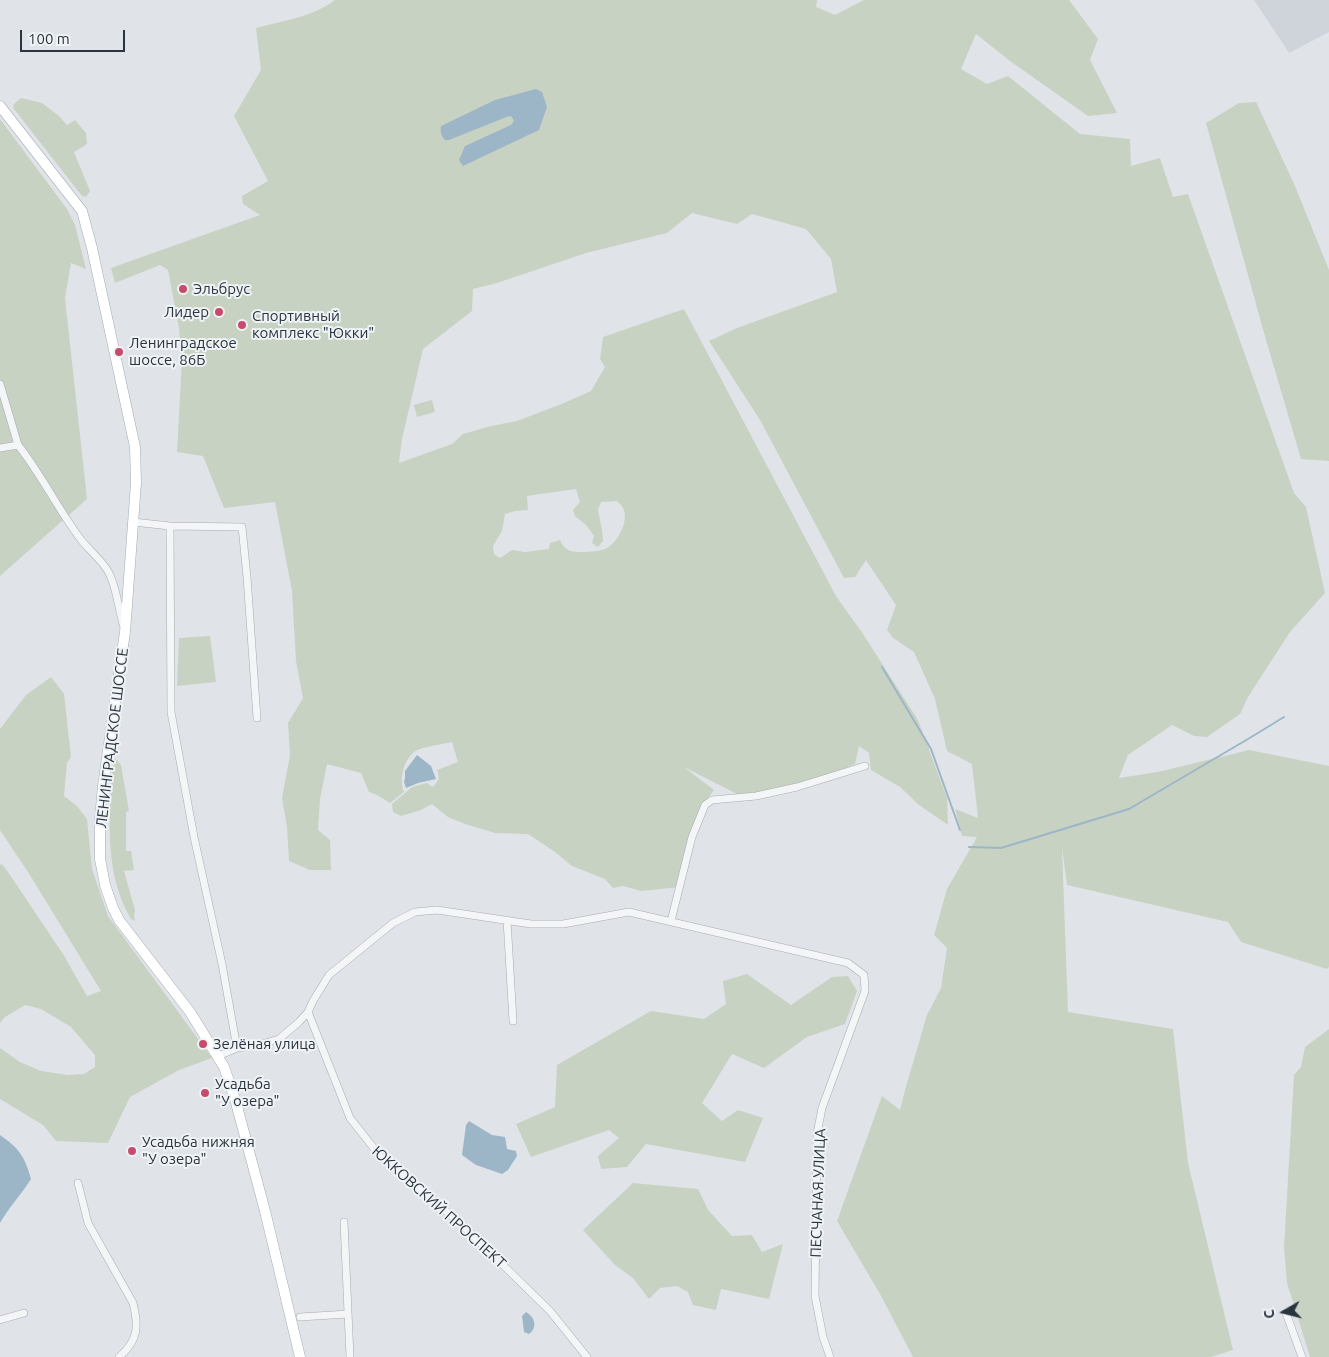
<!DOCTYPE html>
<html>
<head>
<meta charset="utf-8">
<style>
	body { margin:0 }
	#map { position:relative; width:1329px; height:1357px; overflow:hidden; background:#e0e4e8; font-family:Ubuntu,sans-serif }
	canvas { display:block }
	.north { position:absolute; left:1259px; top:1287px; width:50px; height:50px; -webkit-text-stroke:4px #f0f3f6; paint-order:stroke; rotate:262deg; font-size:14px; font-weight:700; line-height:20px; text-align:center; color:#29343f }
	.north::after { content:''; display:block; margin:auto; width:18px; height:22px; background:#29343f; clip-path:polygon(50% 0,100% 100%,50% 72%,0 100%) }
	.scale { position:absolute; left:20px; top:30px; width:105px; height:22px; box-sizing:border-box; border:2px solid #29343f; border-top:0; padding-left:6px; font-size:15px; line-height:18px; white-space:nowrap; color:#29343f; -webkit-text-stroke:4px #f0f3f6; paint-order:stroke }
</style>
</head>
<body>
<div id="map">
<canvas width="1329" height="1357"></canvas>
<div class="north">С</div>
<div class="scale">100 m</div>
</div>
<script>
const ctx = document.querySelector('canvas').getContext('2d');
ctx.lineJoin = 'round';
function paint(path, color) {
  ctx.fillStyle = color;
  ctx.fill(path, 'evenodd');
}
function trace(path, color, width, dash) {
  ctx.strokeStyle = color;
  ctx.lineWidth = width;
  ctx.lineCap = dash ? 'butt' : 'round';
  ctx.setLineDash(dash || []);
  ctx.stroke(path);
}
function label(font, color, halo, rows, align = 'center') {
  ctx.font = font + ' Ubuntu,sans-serif';
  ctx.lineWidth = 4;
  ctx.setLineDash([]);
  ctx.textBaseline = 'middle';
  ctx.strokeStyle = halo;
  ctx.fillStyle = color;
  for (const [text, x, y, turn = 0] of rows) {
    ctx.save();
    ctx.translate(x, y);
    ctx.rotate((+turn || 0) * Math.PI / 180);
    ctx.textAlign = isNaN(turn) ? turn : align;
    if (halo) ctx.strokeText(text, 0, 0);
    ctx.fillText(text, 0, 0);
    ctx.restore();
  }
}
const built = new Path2D(`
	M1254 0H1329V32L1289 53Z`);
const green = new Path2D(`
	M335 0H817L816 7 835 15 864 0H1069L1098 39 1090 60 1117 113 1088 116 1010 61 976 34 961 69 987 84 1008 76 1080 134 1130 139 1131 166 1160 158 1173 197 1188 194 1294 493 1306 507 1325 593 1290 632 1248 697 1240 714 1207 737 1194 736 1172 725 1128 755 1119 778 1158 772 1249 750 1329 766V967L1327 969 1241 942 1228 922 1067 885 1062 848 1068 1012 1173 1029 1188 1163 1233 1350 1211 1357H913L880 1294 837 1221 882 1096 900 1110 905 1090 927 1015 941 988 947 948 934 935 947 889 977 837 962 836 955 809 978 818 972 764 947 751 935 699 914 652 893 638 887 630 896 605 866 560 855 577 844 578 760 420 709 341 737 328 837 292 831 259 806 229 752 214 737 224 692 213 667 233 586 253 497 283 473 289 472 311 423 349 402 439 399 463 452 444 463 434 491 426 517 421 564 403 591 391 605 367 600 359 603 337 684 309 836 596 863 634 918 720 947 798 948 825 919 805 900 787 871 770 869 753 859 746 855 764 814 781 741 796 684 767 714 790 699 810 680 887 641 891 623 886 613 888 605 879 572 866 555 852 528 834 495 833 465 824 448 817 432 804 421 810 401 816 393 812 392 804 412 787 427 783 433 787 439 779 437 770 458 762 452 742C444 744 420 747 414 752 403 761 399 779 404 792L390 803 377 795 369 792 361 773 327 764 320 799 318 830 330 840 331 870H310L289 861 287 827 282 798 290 755 288 723 303 698 296 661 292 591 275 502 224 508 203 456 177 452 182 359 179 328 168 270 160 265 115 283 111 268 260 215 243 204 242 196 268 181 234 116 261 70 256 28C282 21 313 17 335 0ZM576 489 580 502 573 510 575 516 586 525 594 536 592 543 598 547 603 541 602 530 598 510 601 502 617 501C620 504 623 507 624 510 628 522 618 542 607 548 600 552 578 553 571 551 565 549 562 545 560 540L550 543 549 549 525 552 512 550 500 558 494 554 493 546 502 531 505 514 515 511 528 510 527 496Z
	M21 98 42 103 59 116 67 125 75 120 86 133 87 144 74 152 90 191 86 197 82 196 14 109 13 105Z
	M1256 102 1295 186 1329 270V461L1301 459 1264 333 1206 123 1239 103Z
	M0 119 67 209 75 225 86 269 71 263 65 298 87 499 0 576Z
	M432 400 435 412 417 417 414 405Z
	M210 636 216 682 177 686 179 638Z
	M51 677 64 694 71 757 67 763 64 796 77 806 87 819 92 869 108 916 212 1058 179 1070 130 1097 108 1143 56 1141 43 1125 0 1099V1048L20 1062 41 1071 68 1075 84 1074 95 1067V1055L71 1027 41 1009 25 1005 5 1017 0 1023V865L2 864 8 872 63 954 87 996 101 991 28 872 0 830V729L26 695Z
	M114 759H116L121 765 129 811 126 812V851H131L134 870 124 871 135 910 134 915 135 921 131 919C110 883 109 846 110 805 111 790 111 774 114 759Z
	M747 974 791 1005 832 977 848 976 857 991 845 1024 807 1037 764 1068 732 1054 702 1103 722 1121 738 1110 763 1118 745 1162 646 1144 627 1167 601 1169 598 1156 619 1138 609 1130 531 1157 516 1124 555 1107 557 1065 651 1011 704 1019 726 1004 723 981Z
	M1329 1029V1357H1310L1287 1283 1284 1248 1294 1075 1301 1067 1305 1047Z
	M633 1183 698 1189 708 1210 732 1236 752 1235 762 1252 783 1244 769 1299 721 1289 716 1310 693 1305 688 1292 677 1286 660 1288 649 1299 633 1278 615 1265 583 1230Z`);
const water = new Path2D(`
	M536 89 542 92 547 107 539 130 463 166 459 160 465 146 511 125 514 121 512 117 509 116 449 140H445C441 136 440 131 441 126L495 100Z
	M417 755 431 766 436 779 418 783 406 788 404 782 405 778V771Z
	M469 1121 492 1135 505 1137 507 1149 516 1151 517 1156 508 1170 502 1174 476 1165 462 1155 466 1125Z
	M0 1135C19 1148 25 1157 31 1179 21 1195 9 1207 0 1223Z
	M526 1312C535 1317 538 1328 529 1334L524 1332 522 1316Z`);
const stream = new Path2D(`
	M882 667 931 749 960 830
	M969 847 1001 848 1129 809 1248 739 1284 717`);
const street = new Path2D(`
	M0 384 18 445
	M0 448 18 445C42 475 58 510 82 541 90 551 103 561 109 573 117 589 118 607 123 624
	M133 522 170 526 171 712 194 837 222 964 237 1048
	M170 526 242 527 247 577 257 718
	M507 920 513 1021
	M671 921 692 837 705 805 712 800 756 796 797 787 865 766
	M308 1012 350 1118 380 1156 458 1221 550 1311 587 1357
	M218 1056 237 1048 259 1045 279 1039 299 1022 308 1012 313 1001 329 975 393 923 415 912 437 910 531 924H563L629 912 848 963 864 975 865 991 822 1108 817 1134 815 1296 823 1337 830 1357
	M78 1183 88 1223 133 1303C139 1327 138 1341 119 1357
	M344 1222 350 1357
	M1286 1313 1302 1357
	M300 1317 348 1314
	M0 1320 24 1313`);
const secondary = new Path2D(`
	M0 106 82 211 92 248 135 447 136 483 125 632 103 786 100 819V859L105 885 113 908 119 920 190 1012 224 1067 235 1099 265 1211 300 1357`);
const markers = [
	[183,289,5,"#c84b6b"],
	[219,312,5,"#c84b6b"],
	[242,325,5,"#c84b6b"],
	[119,352,5,"#c84b6b"],
	[203,1044,5,"#c84b6b"],
	[205,1093,5,"#c84b6b"],
	[132,1151,5,"#c84b6b"]
];
const poiNames = [
	["Эльбрус",193,289],
	["Лидер",209,312,"right"],
	["Спортивный",252,316],
	["комплекс \"Юкки\"",252,333],
	["Ленинградское",129,343],
	["шоссе, 86Б",129,360],
	["Зелёная улица",213,1044],
	["Усадьба",215,1084],
	["\"У озера\"",215,1101],
	["Усадьба нижняя",142,1142],
	["\"У озера\"",142,1159]
];
const streetNames = [
	["ЛЕНИНГРАДСКОЕ ШОССЕ",112,738,-83],
	["ПЕСЧАНАЯ УЛИЦА",818,1193,-88],
	["ЮККОВСКИЙ ПРОСПЕКТ",439,1207,42]
];
paint(built, '#ced4da');
paint(green, '#c8d2c2');
paint(water, '#9db6c7');
trace(stream, '#9db6c7', 2);
trace(street, '#a5acb2', 8);
trace(secondary, '#a5acb2', 11);
trace(street, '#f3f5f7', 7);
trace(secondary, '#fff', 10);
for (const [x, y, r, color] of markers) {
  const dot = new Path2D();
  dot.arc(x, y, r, 0, 2 * Math.PI);
  ctx.fillStyle = color;
  ctx.fill(dot);
  trace(dot, '#f0f3f6', 2);
}
label('15px', '#29343f', '#f0f3f6', poiNames, 'left');
label('15px', '#29343f', '#f0f3f6', streetNames);
</script>
</body>
</html>
